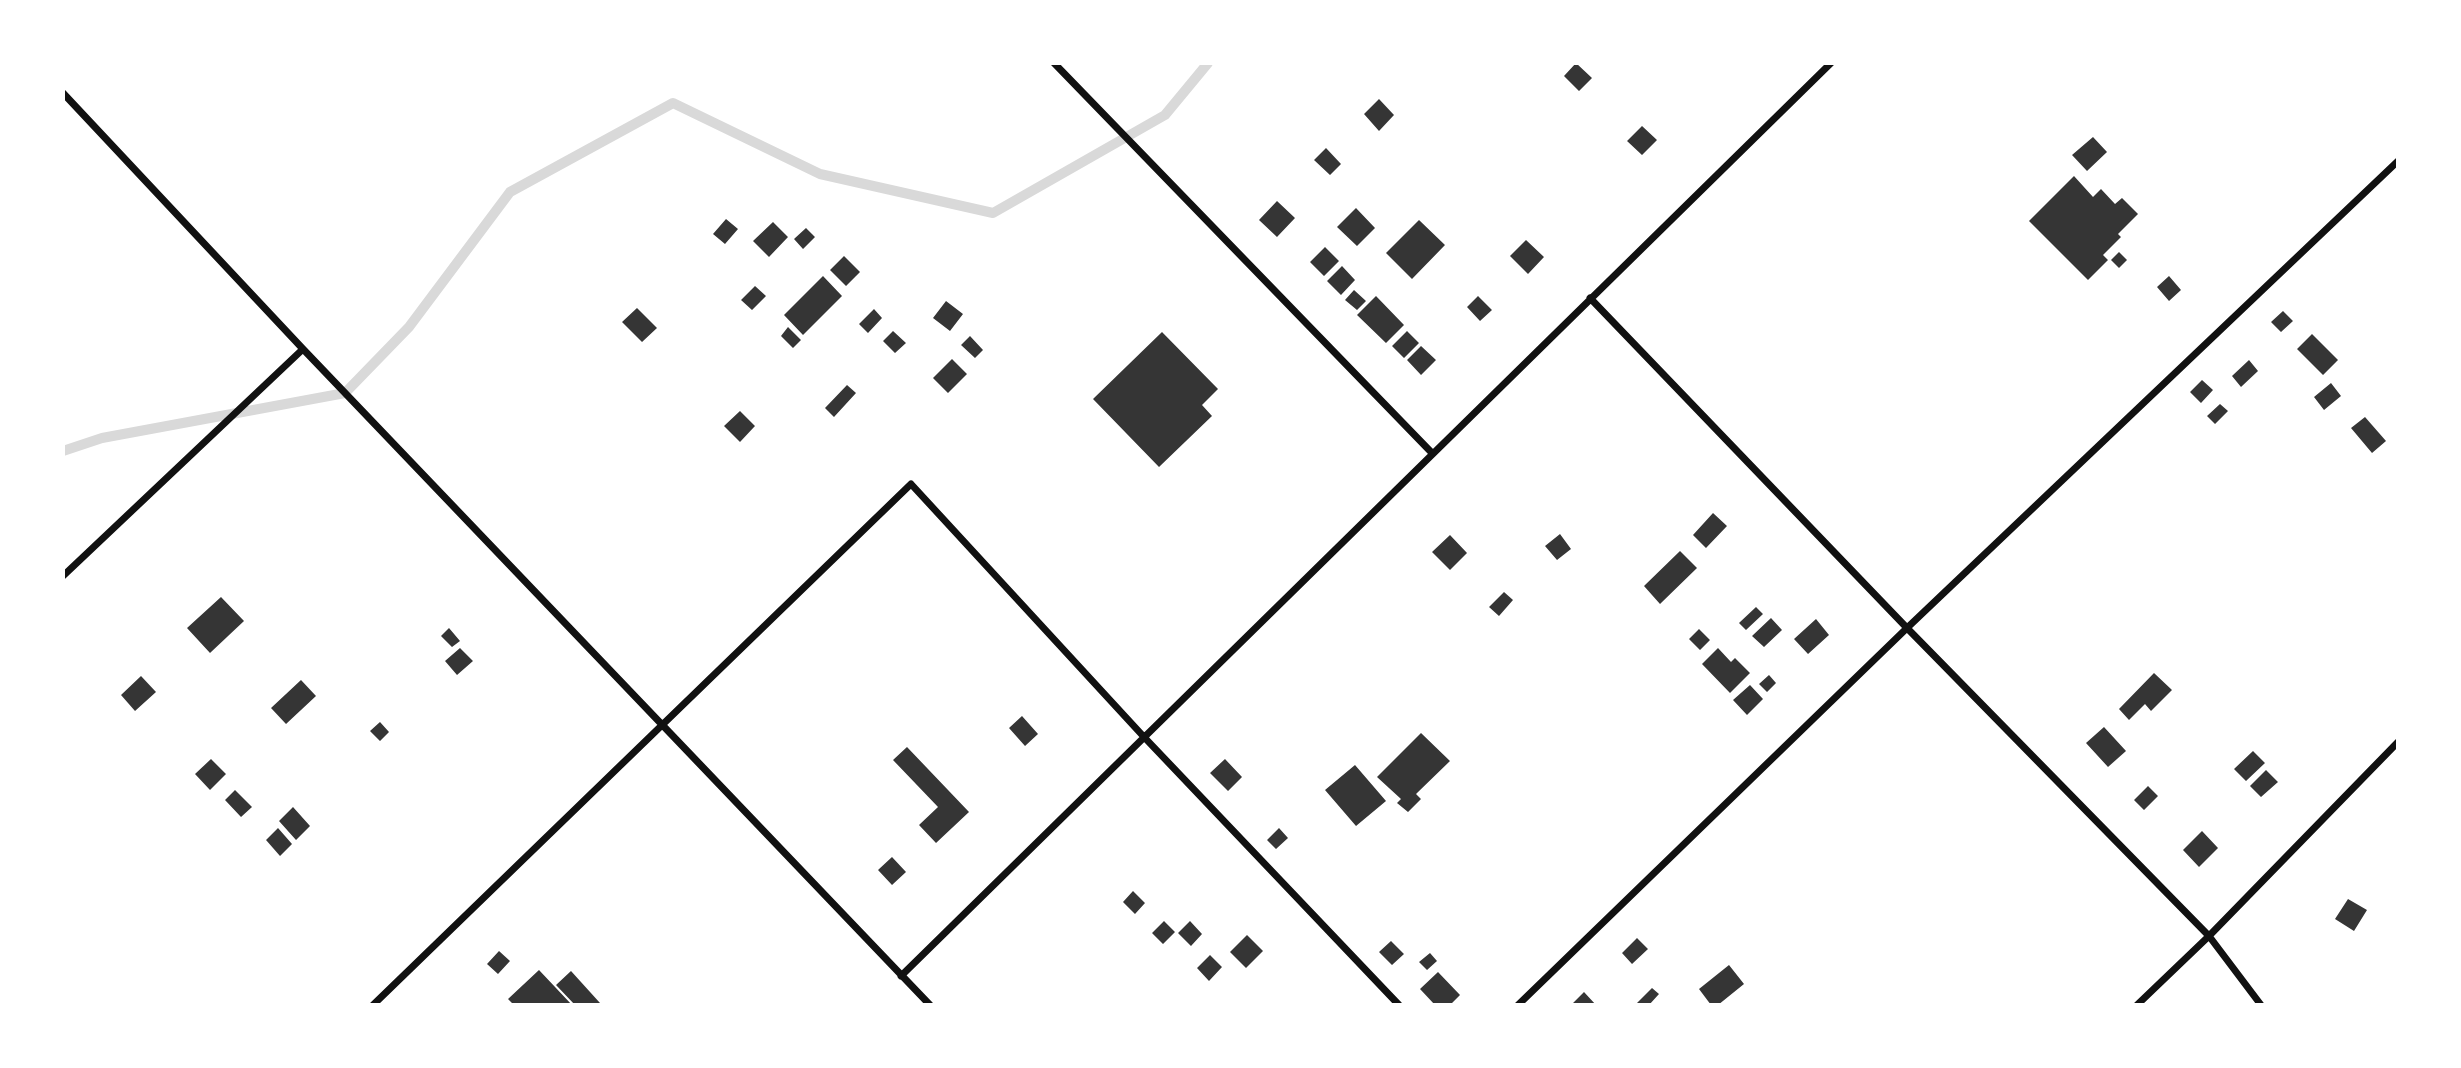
<!DOCTYPE html>
<html>
<head>
<meta charset="utf-8">
<style>
	body { margin:0 }
	#map { position:relative; width:2461px; height:1068px; overflow:hidden; background:#fff; font-family:Jost,sans-serif }
	canvas { display:block }
	.frame { position:absolute; inset:0; border:65px solid #fff; pointer-events:none }
</style>
</head>
<body>
<div id="map">
<canvas width="2461" height="1068"></canvas>
<div class="frame"></div>
</div>
<script>
const ctx = document.querySelector('canvas').getContext('2d');
ctx.lineJoin = 'round';
function trace(path, color, width, dash) {
  ctx.strokeStyle = color;
  ctx.lineWidth = width;
  ctx.lineCap = dash ? 'butt' : 'round';
  ctx.setLineDash(dash || []);
  ctx.stroke(path);
}
function paint(path, color) {
  ctx.fillStyle = color;
  ctx.fill(path, 'evenodd');
}
const stream = new Path2D(`
	M63 451 102 438 345 393 409 327 510 192 673 103 820 174 993 213 1165 115 1208 63`);
const building = new Path2D(`
	M1576 63 1592 78 1579 91 1564 76Z
	M1379 99 1394 115 1379 131 1364 114Z
	M1642 126 1657 140 1642 155 1627 141Z
	M2093 137 2107 152 2087 171 2072 155Z
	M1326 148 1341 164 1330 175 1314 160Z
	M2074 176 2093 197 2101 189 2115 204 2122 198 2138 214 2118 234 2121 237 2103 255 2108 260 2088 280 2029 221Z
	M1277 201 1295 218 1277 237 1259 220Z
	M1356 208 1375 228 1357 246 1337 227Z
	M726 219 738 229 725 244 713 234Z
	M1419 220 1445 245 1412 279 1386 253Z
	M773 222 788 237 769 257 753 241Z
	M806 228 815 237 803 249 794 239Z
	M1526 240 1544 257 1528 274 1510 256Z
	M1325 247 1339 261 1324 276 1310 262Z
	M2119 252 2127 260 2119 268 2111 260Z
	M844 256 860 272 846 286 830 270Z
	M1342 266 1355 280 1341 295 1327 281Z
	M823 276 842 296 803 335 784 315Z
	M2169 276 2181 290 2169 301 2157 287Z
	M755 286 766 296 752 310 741 300Z
	M1354 290 1366 301 1357 310 1345 300Z
	M1376 296 1404 325 1386 343 1357 315Z
	M1478 296 1492 310 1480 321 1467 307Z
	M946 301 963 314 950 331 933 318Z
	M637 308 657 328 642 342 622 322Z
	M874 309 882 318 868 333 859 324Z
	M2283 311 2293 321 2281 332 2271 322Z
	M788 327 801 340 793 348 781 336Z
	M893 331 906 343 895 353 883 341Z
	M1407 331 1419 343 1404 358 1392 346Z
	M1162 332 1218 389 1202 405 1212 416 1159 467 1093 399Z
	M2312 334 2338 360 2323 375 2297 349Z
	M970 336 983 350 975 358 961 345Z
	M1421 346 1436 360 1421 375 1407 360Z
	M952 359 967 374 948 393 933 378Z
	M2249 360 2258 371 2241 387 2232 376Z
	M2202 380 2213 390 2201 403 2190 392Z
	M2331 383 2341 396 2324 410 2314 397Z
	M847 385 856 393 834 417 825 408Z
	M2220 404 2228 411 2215 424 2207 416Z
	M740 411 755 426 740 442 724 426Z
	M2365 417 2386 441 2372 453 2351 428Z
	M1713 513 1727 526 1706 548 1693 535Z
	M1560 534 1571 549 1557 560 1545 546Z
	M1450 535 1467 553 1450 570 1432 552Z
	M1680 551 1697 568 1660 604 1644 586Z
	M1504 592 1513 600 1499 616 1489 607Z
	M221 597 244 621 210 653 187 628Z
	M1756 607 1763 614 1746 630 1739 623Z
	M1771 618 1782 630 1764 647 1752 636Z
	M1816 619 1829 635 1808 654 1794 639Z
	M449 628 460 641 452 647 441 636Z
	M1699 629 1710 640 1700 650 1689 639Z
	M460 648 473 661 457 675 445 661Z
	M1718 648 1731 662 1735 658 1750 673 1730 693 1702 664Z
	M2154 673 2172 690 2151 711 2145 704 2129 720 2119 709Z
	M1769 675 1776 683 1767 692 1759 684Z
	M141 676 156 692 135 711 121 695Z
	M301 680 316 696 286 724 271 708Z
	M1750 685 1763 699 1747 715 1733 700Z
	M1022 716 1038 734 1025 746 1009 728Z
	M380 722 389 732 380 741 370 731Z
	M2104 727 2126 751 2108 767 2086 743Z
	M1421 733 1450 761 1416 794 1421 799 1408 812 1397 803 1401 799 1377 777Z
	M907 747 969 812 936 843 919 825 938 807 893 760Z
	M2253 751 2265 763 2246 781 2234 769Z
	M211 759 226 774 210 790 195 774Z
	M1225 759 1242 777 1228 791 1210 773Z
	M1355 765 1386 801 1356 826 1325 790Z
	M2266 770 2278 782 2261 797 2250 786Z
	M2148 786 2158 796 2144 810 2134 800Z
	M235 790 252 807 241 817 225 800Z
	M293 807 310 826 296 840 279 821Z
	M278 828 292 844 280 856 266 840Z
	M1279 828 1288 838 1276 849 1267 840Z
	M2202 831 2218 848 2199 867 2183 850Z
	M892 857 906 872 892 885 878 870Z
	M1133 891 1145 903 1135 914 1123 902Z
	M2348 899 2367 910 2354 931 2335 919Z
	M1164 921 1175 932 1163 944 1152 933Z
	M1190 921 1202 934 1191 946 1178 933Z
	M1247 935 1263 951 1246 968 1230 952Z
	M1637 938 1648 949 1632 964 1622 953Z
	M1391 941 1404 954 1392 965 1379 952Z
	M499 951 510 961 498 974 487 964Z
	M1430 953 1437 961 1427 970 1419 962Z
	M1210 955 1222 967 1209 981 1197 968Z
	M1729 965 1744 984 1718 1005H1711L1699 989Z
	M539 970 572 1005H514L508 999Z
	M571 971 600 1003 598 1005H575L556 985Z
	M1438 972 1460 995 1450 1005H1435L1420 989Z
	M1652 988 1659 994 1649 1005H1635Z
	M1584 992 1596 1005H1571Z`);
const minor = new Path2D(`
	M1054 63 1432 453
	M63 93 303 349 930 1005
	M1590 298 1907 628 2209 936 2261 1005
	M63 576 303 349
	M901 976 1831 63
	M373 1005 911 484 1144 737 1399 1005
	M1518 1005 1907 628 2398 161
	M2137 1005 2209 936 2398 742`);
trace(stream, '#d9d9d9', 10);
paint(building, '#353535');
trace(minor, '#111', 7);
</script>
</body>
</html>
